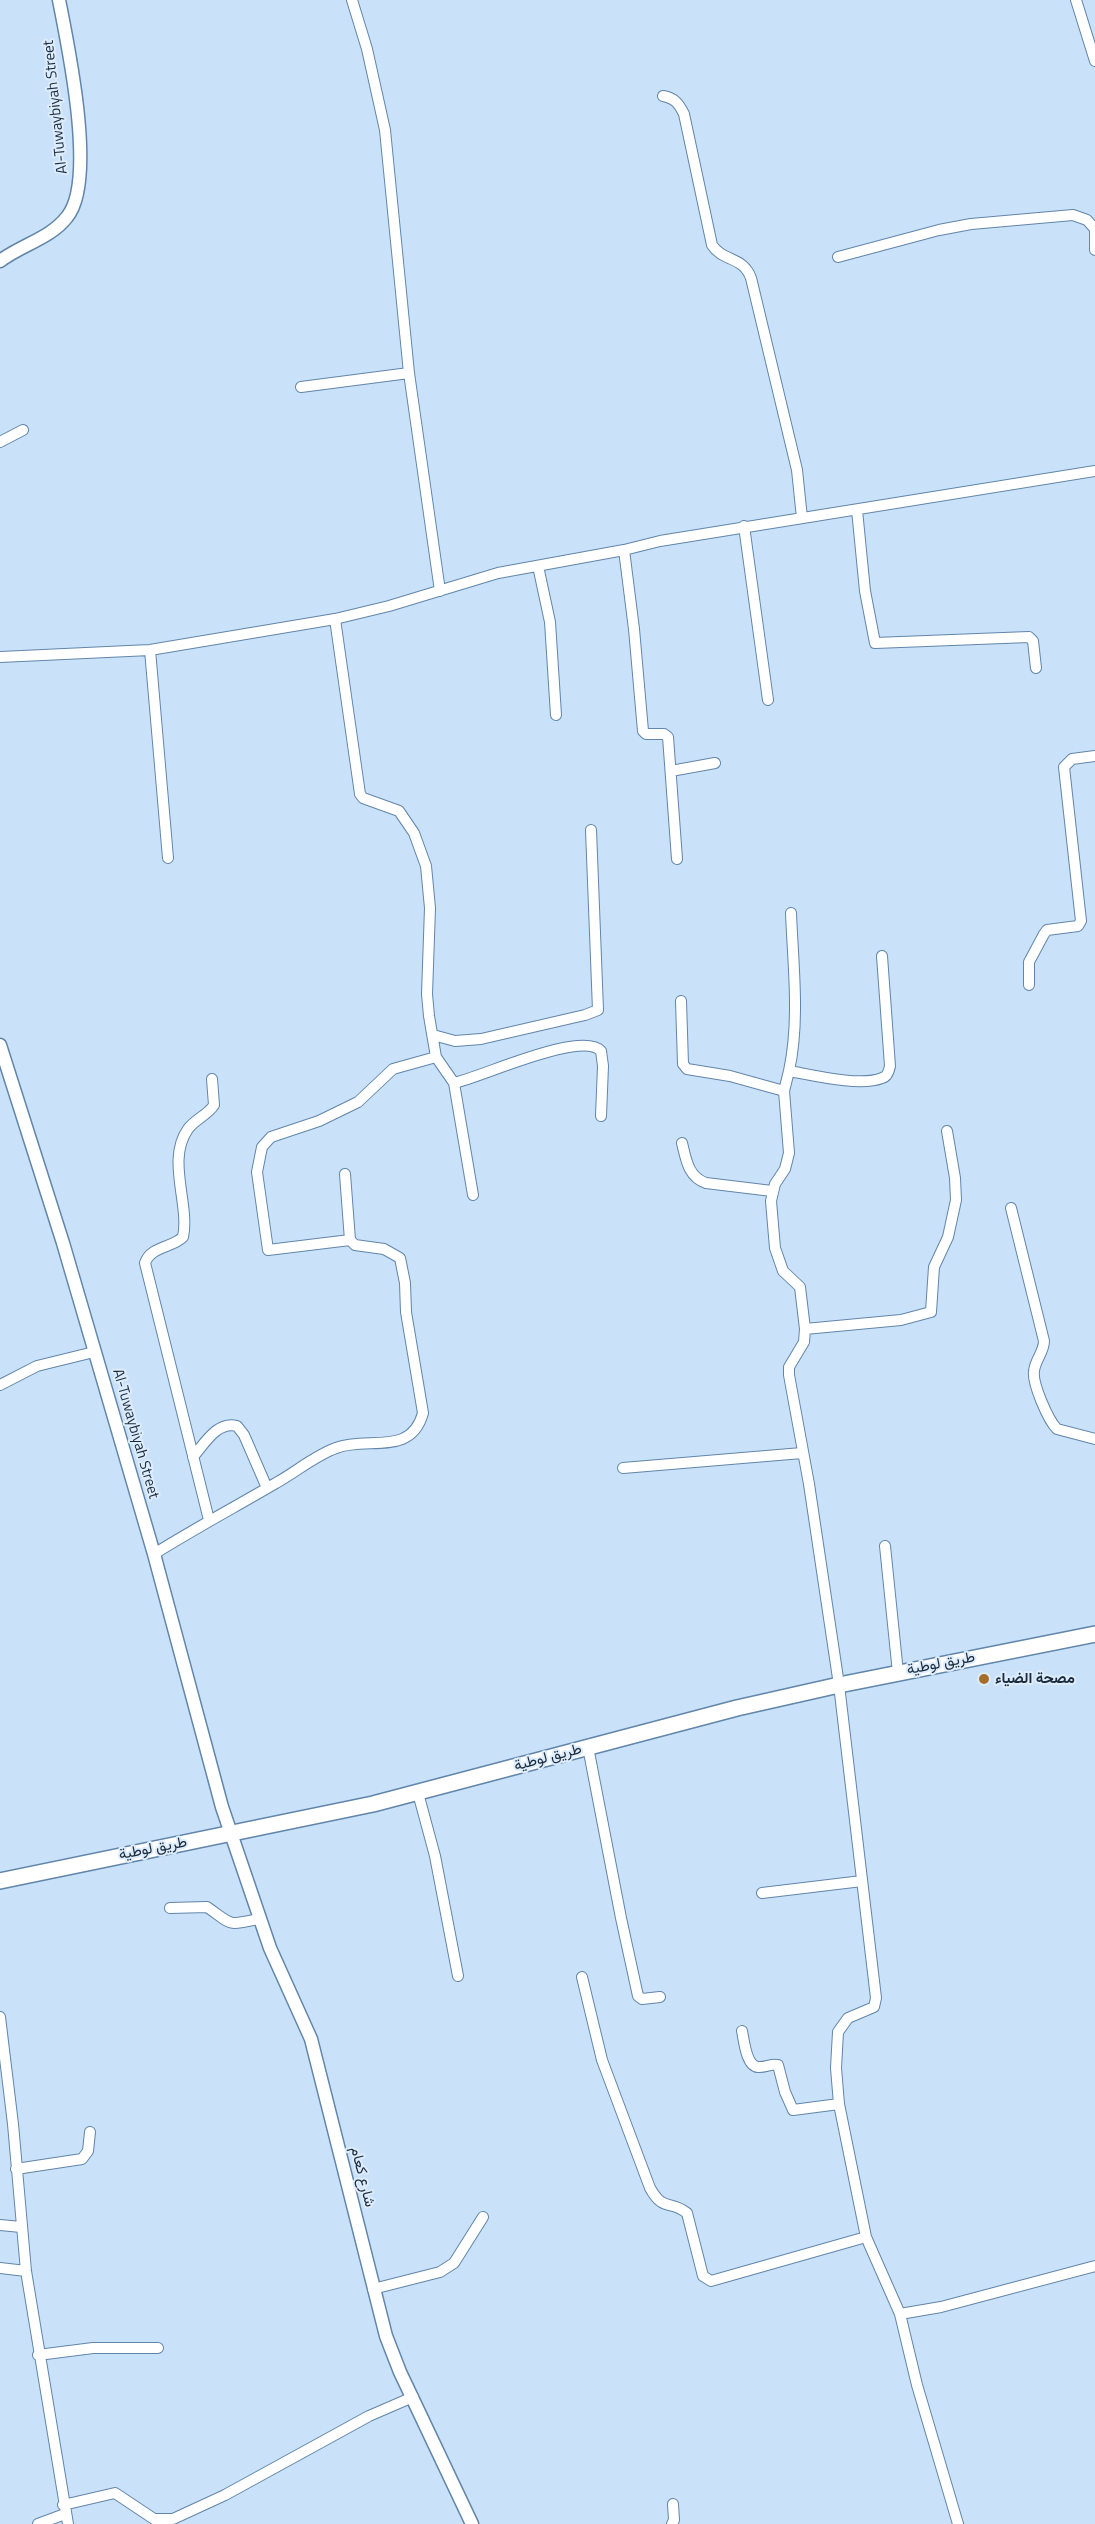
<!DOCTYPE html>
<html>
<head>
<meta charset="utf-8">
<style>
	body { margin:0 }
	canvas { display:block; background:#c9e1f9 }
</style>
</head>
<body>
<canvas width="1095" height="2524"></canvas>
<script>
const ctx = document.querySelector('canvas').getContext('2d');
ctx.lineJoin = 'round';
function trace(path, color, width, dash) {
  ctx.strokeStyle = color;
  ctx.lineWidth = width;
  ctx.lineCap = dash ? 'butt' : 'round';
  ctx.setLineDash(dash || []);
  ctx.stroke(path);
}
function label(font, color, halo, rows, align = 'center') {
  ctx.font = font + ' "Titillium Web",Vazirmatn,sans-serif';
  ctx.lineWidth = 4;
  ctx.setLineDash([]);
  ctx.textBaseline = 'middle';
  ctx.strokeStyle = halo;
  ctx.fillStyle = color;
  for (const [text, x, y, turn = 0] of rows) {
    ctx.save();
    ctx.translate(x, y);
    ctx.rotate((+turn || 0) * Math.PI / 180);
    ctx.textAlign = isNaN(turn) ? turn : align;
    if (halo) ctx.strokeText(text, 0, 0);
    ctx.fillText(text, 0, 0);
    ctx.restore();
  }
}
const minor = new Path2D(`
	M352 0 367 49 385 130 409 373 440 591
	M1076 0 1095 61
	M663 96C675 98 679 104 684 114L712 245C723 262 743 256 751 278L797 470 802 518
	M838 257 939 230 971 224 1073 215 1087 220 1095 229V250
	M301 387 409 373
	M0 442 23 430
	M857 510 865 591 875 643 1029 637 1033 641 1036 668
	M744 526 768 700
	M624 550 634 629 643 731 646 734H664L668 737 677 859
	M538 566 550 622 556 715
	M335 619 360 794 363 798 399 811 414 833 426 866 430 908 427 994 429 1016 436 1057 454 1083 473 1195
	M150 650 168 858
	M0 657 150 650 335 619 389 606 498 573 624 550 660 541 1095 471
	M671 771 715 763
	M1029 985V962L1044 934 1047 930 1078 926 1081 921 1064 767 1072 759 1095 756
	M681 1001 683 1064 687 1069 730 1076 784 1091 789 1153 785 1169 775 1184 771 1201 775 1248 783 1271 800 1287 805 1329 804 1342 789 1367V1375L809 1484 839 1685 876 1998 874 2007 848 2018 838 2032 836 2068 839 2104 866 2237 900 2314 917 2385 958 2524
	M433 1035 455 1041 481 1039 585 1015 598 1010 591 830
	M789 1071C800 1020 793 965 791 913
	M454 1083C482 1077 582 1030 601 1051L603 1066 601 1116
	M784 1091 789 1071C812 1075 861 1087 882 1078 887 1077 889 1071 890 1066L882 956
	M682 1143C686 1159 688 1177 706 1183L772 1191
	M1011 1208 1044 1341C1044 1352 1035 1360 1034 1371 1032 1383 1048 1420 1057 1429L1095 1439
	M350 1240 268 1250 257 1172 262 1147 271 1137 319 1121 358 1102 393 1069 436 1057
	M805 1329 901 1320 931 1312 934 1267 948 1237 956 1200 955 1178 947 1131
	M0 1385 37 1366 94 1352
	M193 1457C205 1443 217 1421 237 1426L244 1435 267 1488
	M623 1468 802 1453
	M209 1520 145 1263C151 1246 172 1248 183 1237 190 1204 166 1160 188 1129 195 1119 208 1115 214 1105L212 1079
	M885 1546 898 1673
	M154 1554C194 1529 235 1507 276 1483 296 1472 314 1456 336 1448 368 1436 411 1457 423 1413L406 1312 405 1283 400 1258 384 1249 355 1245 350 1240 345 1174
	M588 1747 621 1918 638 1996 642 1999 660 1997
	M418 1793 435 1856 458 1976
	M762 1893 862 1881
	M170 1908 207 1907C233 1925 226 1926 259 1919
	M582 1977 602 2060 650 2188C664 2213 670 2199 687 2213L703 2276 711 2281 866 2237
	M0 2017 13 2124 26 2271 68 2524
	M742 2031C744 2040 746 2066 758 2067 765 2068 772 2063 778 2065L785 2092 793 2110 839 2104
	M16 2169 82 2159 88 2151 90 2132
	M0 2225 21 2227
	M0 2268 26 2271
	M373 2289 440 2272 454 2263 483 2217
	M900 2314 941 2307 1095 2266
	M38 2355 93 2348H158
	M63 2505 115 2493 154 2519H173L225 2495 369 2416 413 2397
	M38 2524 65 2514
	M672 2524 674 2520 673 2504`);
const tertiary = new Path2D(`
	M0 261C21 245 51 238 67 217 97 181 68 46 59 0
	M0 1045 63 1243 154 1554 222 1807 270 1948 311 2039 386 2336 400 2372 472 2524`);
const primary = new Path2D(`
	M0 1881 373 1804 737 1708 839 1685 1095 1634`);
const markers = [
	[984,1679,6,"#a56f2a"]
];
const streetNames = [
	["Al-Tuwaybiyah Street",56,107,-96],
	["Al-Tuwaybiyah Street",135,1434,74],
	["طريق لوطية",941,1664,-11],
	["طريق لوطية",548,1758,-15],
	["طريق لوطية",153,1849,-11],
	["شارع كعام",362,2177,76]
];
const poiNames = [
	["مصحة الضياء",995,1679]
];
trace(minor, '#6186aa', 12);
trace(tertiary, '#6186aa', 15);
trace(primary, '#6186aa', 18);
trace(minor, '#fff', 10);
trace(tertiary, '#fff', 12);
trace(primary, '#fff', 15);
for (const [x, y, r, color] of markers) {
  const dot = new Path2D();
  dot.arc(x, y, r, 0, 2 * Math.PI);
  ctx.fillStyle = color;
  ctx.fill(dot);
  trace(dot, '#ddedfd', 2);
}
label('15px', '#1c2b3a', '#ddedfd', streetNames);
label('bold 15px', '#1c2b3a', '#ddedfd', poiNames, 'left');
</script>
</body>
</html>
